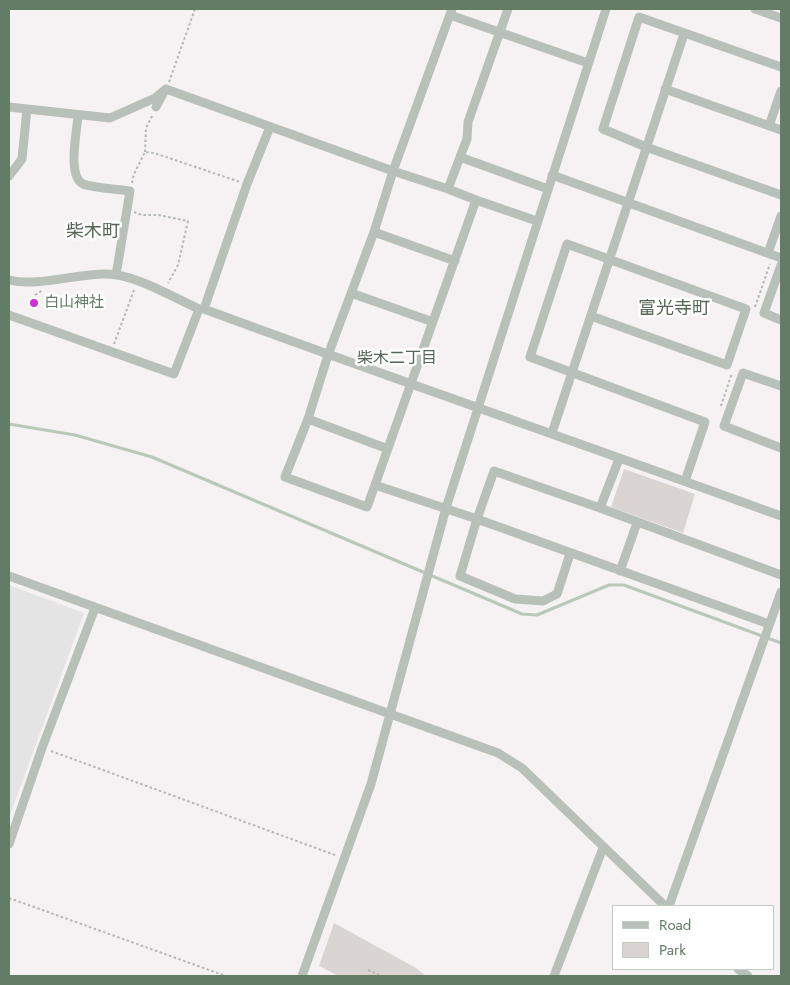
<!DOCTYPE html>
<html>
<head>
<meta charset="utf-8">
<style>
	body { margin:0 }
	#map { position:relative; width:790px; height:985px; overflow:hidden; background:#f6f2f3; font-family:Jost,sans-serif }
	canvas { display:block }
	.frame { position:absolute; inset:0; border:10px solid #627c66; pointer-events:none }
	.legend { position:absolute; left:612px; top:905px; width:162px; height:65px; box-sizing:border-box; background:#fff; border:1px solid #c0cbc2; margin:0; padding:6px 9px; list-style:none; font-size:15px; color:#627c66 }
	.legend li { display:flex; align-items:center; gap:10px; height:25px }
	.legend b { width:25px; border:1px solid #c0cbc2 }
</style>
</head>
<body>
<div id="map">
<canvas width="790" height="985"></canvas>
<div class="frame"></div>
<ul class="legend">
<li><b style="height:6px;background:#b8c1b9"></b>Road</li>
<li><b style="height:14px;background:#dad5d2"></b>Park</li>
</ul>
</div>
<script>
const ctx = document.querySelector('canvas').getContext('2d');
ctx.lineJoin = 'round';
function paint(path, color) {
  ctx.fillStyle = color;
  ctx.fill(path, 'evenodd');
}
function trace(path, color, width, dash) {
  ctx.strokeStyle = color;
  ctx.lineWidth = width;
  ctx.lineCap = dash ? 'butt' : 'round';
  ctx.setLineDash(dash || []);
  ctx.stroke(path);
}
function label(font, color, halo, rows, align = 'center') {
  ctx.font = font + ' Jost,"Noto Sans JP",sans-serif';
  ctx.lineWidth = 5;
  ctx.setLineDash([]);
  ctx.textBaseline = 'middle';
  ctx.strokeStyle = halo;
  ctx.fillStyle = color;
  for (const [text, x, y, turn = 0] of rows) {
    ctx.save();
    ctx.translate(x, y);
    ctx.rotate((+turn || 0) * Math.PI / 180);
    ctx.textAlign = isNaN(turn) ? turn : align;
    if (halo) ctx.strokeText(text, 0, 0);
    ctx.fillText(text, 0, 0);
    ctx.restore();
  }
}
const built = new Path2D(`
	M9 585 84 613 9 818Z`);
const green = new Path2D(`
	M624 469 695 494 683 533 611 507Z
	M334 923 416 968 426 976H339L319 966Z`);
const stream = new Path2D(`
	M9 424 75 435 152 457 522 614 537 615 609 585H624L781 643`);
const path = new Path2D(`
	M169 82 195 9
	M145 152 146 128 153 114
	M132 183 134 174 145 152 154 153 240 182
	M134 212 142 215H158L188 221 178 265 168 283
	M35 295 43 290
	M755 307 770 264
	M114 344 134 290
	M721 406 732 373
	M51 751 335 855
	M9 898 226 976
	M368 970 381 976`);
const minor = new Path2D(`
	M508 9 468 122 467 139 460 157 548 189
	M755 9 781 18
	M450 15 588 63
	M781 67 639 17 603 129 646 147 781 195
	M665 89 781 130
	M9 107 110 118 155 98 166 89 393 171 448 189 476 200 375 485 477 519 494 471 600 508 781 575
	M156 107 164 92
	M78 116C77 131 67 176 83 184 93 188 118 189 130 191L116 275
	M769 126 781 91
	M552 175 781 258
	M9 176 22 159 27 109
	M448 189 460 157
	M476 200 537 221
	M374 232 455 261
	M768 253 781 216
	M781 265 764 313 781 320
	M9 280C41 288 84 270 117 275 142 279 175 298 199 309H204C396 380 589 446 781 516
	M351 293 433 322
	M204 309 247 184 270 127
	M9 315 174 374 199 309
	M591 316 727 365 746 309 567 244 530 357 705 422 685 481
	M781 386 743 373 724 426 781 448
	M308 419 388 449
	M552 433 684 34
	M375 485 367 507 285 477 308 419 328 355 374 232 393 171 452 9
	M600 508 619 459
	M570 554 557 594 543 601 515 599 460 576 477 519 769 624
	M620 571 637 523
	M9 576 498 753 522 768 665 906
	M9 844 42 748 95 608
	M669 906 781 592
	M738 969 748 976
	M302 976 371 784 446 508 606 9
	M554 976 603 848`);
const markers = [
	[34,303,5,"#cf2fd9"]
];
const poiNames = [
	["白山神社",44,303]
];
const neighbourhoodNames = [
	["柴木二丁目",397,359]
];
const quarterNames = [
	["柴木町",93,233],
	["富光寺町",674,310]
];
paint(built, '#e3e4e3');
paint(green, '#dad5d2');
trace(stream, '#b9c8b9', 3);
trace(path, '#b1b8b2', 2, [2.5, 2.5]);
trace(minor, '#b8c1b9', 9);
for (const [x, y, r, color] of markers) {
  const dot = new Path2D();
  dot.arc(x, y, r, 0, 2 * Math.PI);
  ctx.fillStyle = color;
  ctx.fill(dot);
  trace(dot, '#fff', 2);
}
label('15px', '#627c66', '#fff', poiNames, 'left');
label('16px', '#546757', '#fff', neighbourhoodNames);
label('18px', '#546757', '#fff', quarterNames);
</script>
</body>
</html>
